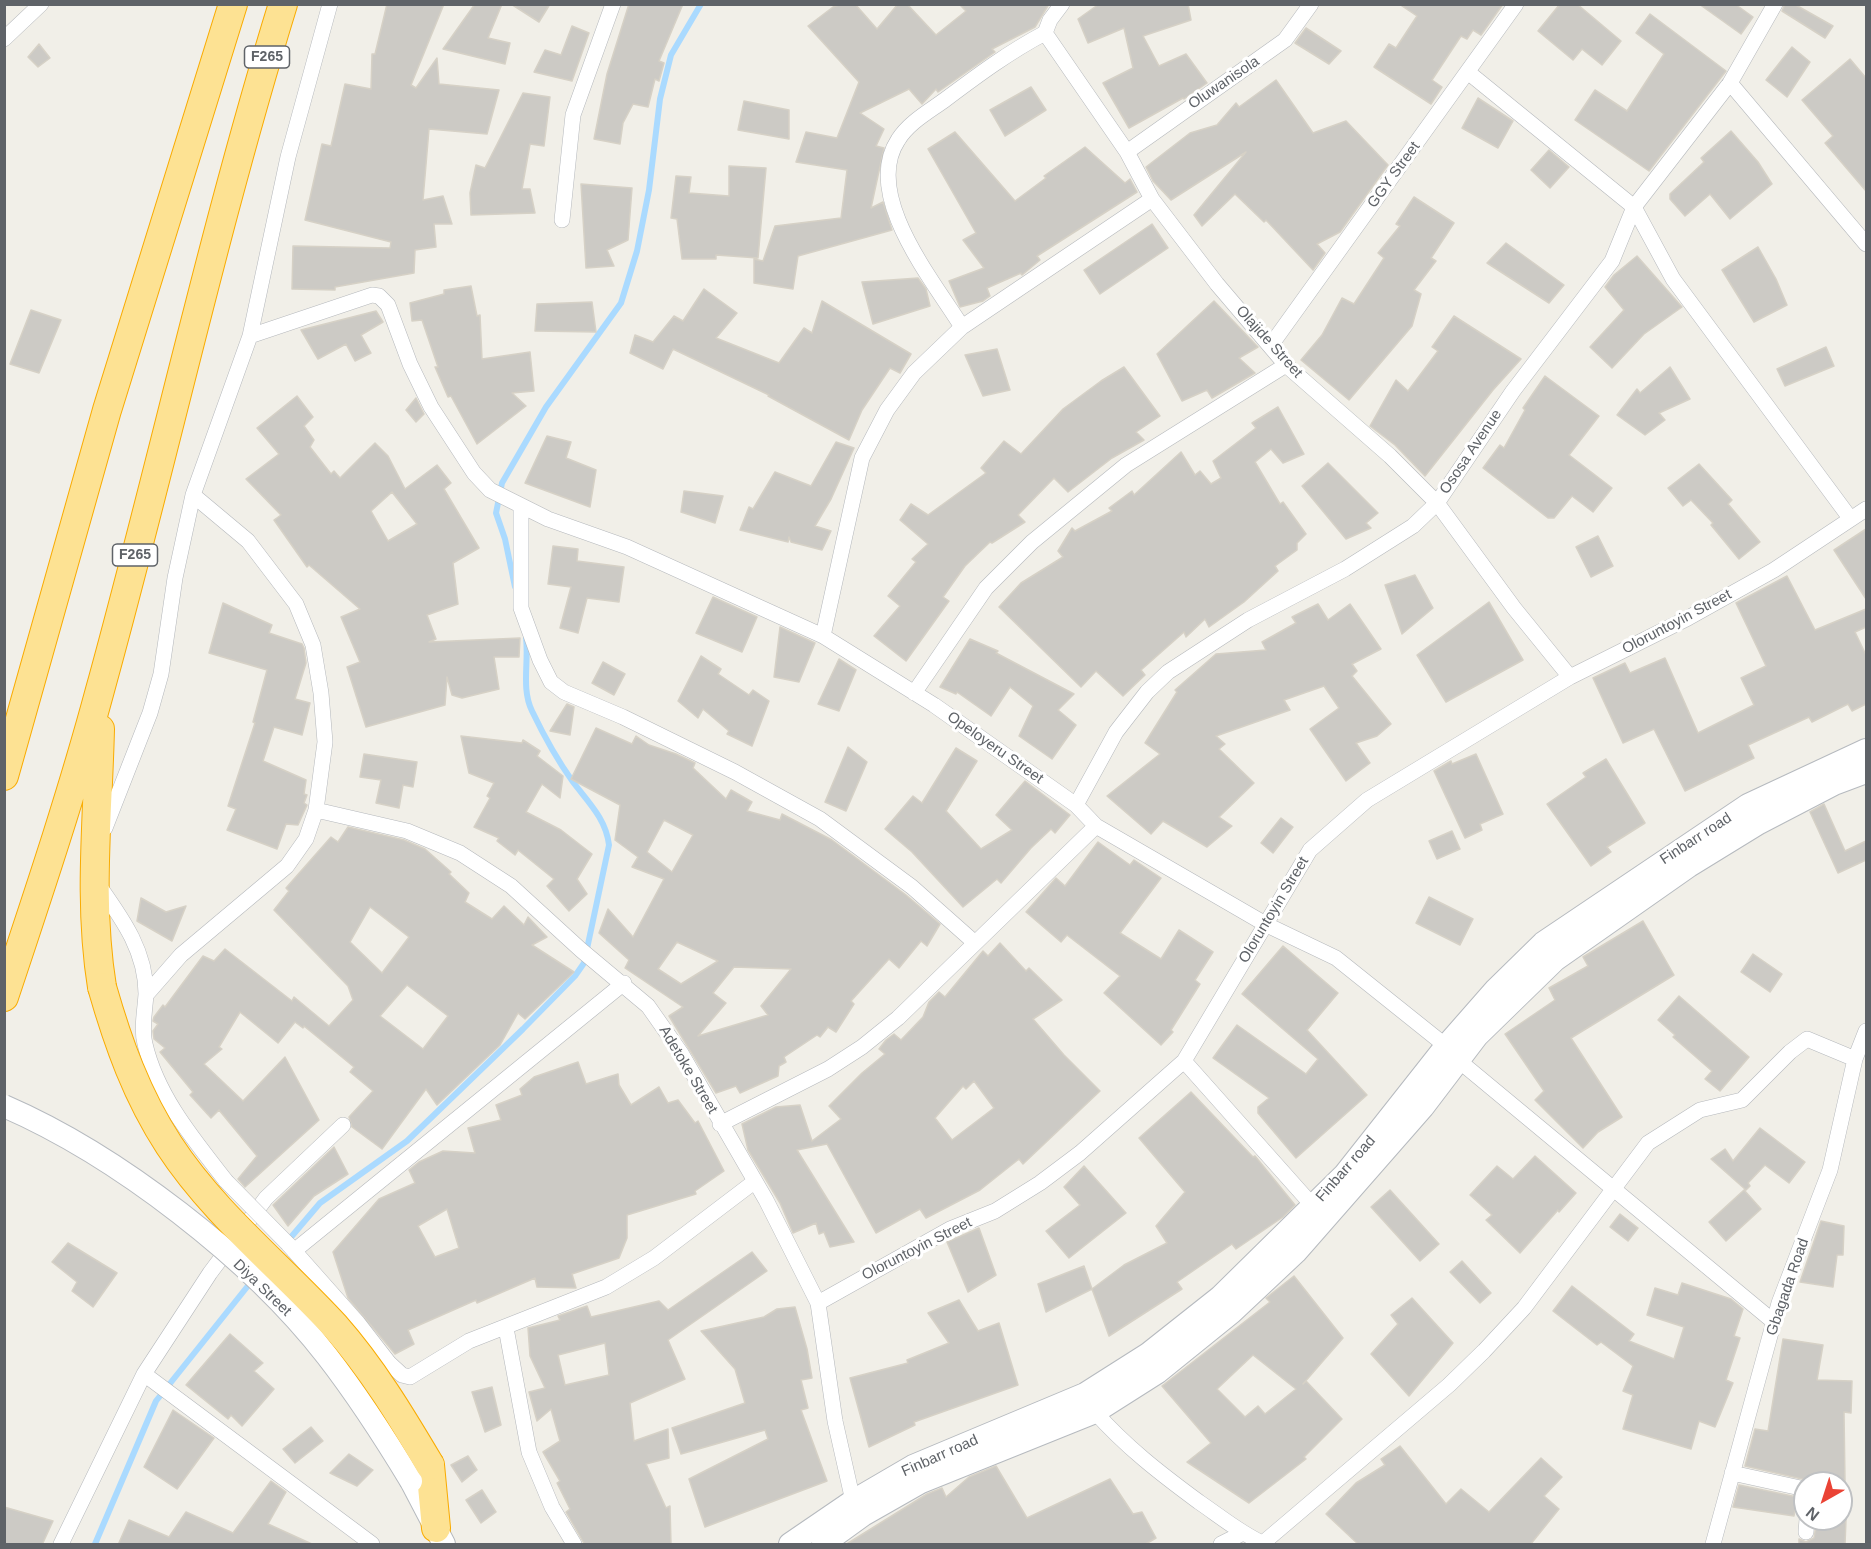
<!DOCTYPE html>
<html>
<head>
<meta charset="utf-8">
<style>
	body { margin:0 }
	#map { position:relative; width:1871px; height:1549px; overflow:hidden; background:#f1efe8; font-family:Helvetica,sans-serif }
	canvas { display:block }
	.frame { position:absolute; inset:0; border:6px solid #5f6368; pointer-events:none }
	.north { position:absolute; left:1793px; top:1471px; width:60px; height:60px; box-sizing:border-box; background:#fff; border:2px solid #bfc1c3; border-radius:50%; rotate:219deg; font-size:16px; font-weight:700; line-height:24px; text-align:center; color:#5f6368 }
	.north::after { content:''; display:block; margin:auto; width:21px; height:27px; background:#ea4335; clip-path:polygon(50% 0,100% 100%,50% 72%,0 100%) }
</style>
</head>
<body>
<div id="map">
<canvas width="1871" height="1549"></canvas>
<div class="frame"></div>
<div class="north">N</div>
</div>
<script>
const ctx = document.querySelector('canvas').getContext('2d');
ctx.lineJoin = 'round';
function trace(path, color, width, dash) {
  ctx.strokeStyle = color;
  ctx.lineWidth = width;
  ctx.lineCap = dash ? 'butt' : 'round';
  ctx.setLineDash(dash || []);
  ctx.stroke(path);
}
function paint(path, color) {
  ctx.fillStyle = color;
  ctx.fill(path, 'evenodd');
}
function label(font, color, halo, rows, align = 'center') {
  ctx.font = font + ' Helvetica,sans-serif';
  ctx.lineWidth = 6;
  ctx.setLineDash([]);
  ctx.textBaseline = 'middle';
  ctx.strokeStyle = halo;
  ctx.fillStyle = color;
  for (const [text, x, y, turn = 0] of rows) {
    ctx.save();
    ctx.translate(x, y);
    ctx.rotate((+turn || 0) * Math.PI / 180);
    ctx.textAlign = isNaN(turn) ? turn : align;
    if (halo) ctx.strokeText(text, 0, 0);
    ctx.fillText(text, 0, 0);
    ctx.restore();
  }
}
const stream = new Path2D(`
	M515 587 505 539 496 513 502 483 546 407 621 303 637 251 649 190 660 99 671 55 701 4
	M286 1243 320 1203 407 1141 523 1029 575 976 584 963 609 845C606 819 589 803 573 782 558 761 543 734 532 711 521 689 529 662 526 638
	M95 1544 156 1401 251 1282`);
const building = new Path2D(`
	M387 4H444L411 85 416 88 437 58 439 84 499 90 487 134 429 129 423 200 443 196 452 224H434L436 247 415 250 414 273 335 287V290L292 289 293 246 390 248 391 242 305 220 322 144 331 146 345 84 371 89 372 54H375Z
	M475 4H502L488 38 510 43 505 64 443 49Z
	M511 4H550L539 22Z
	M629 4H683L659 61 664 63 659 81 655 79 648 107 633 104 623 123 620 144 594 139 607 74Z
	M842 4H855L877 29 898 4H907L936 35 966 11 959 4H1049L1035 27 992 49 995 52 938 92 936 89 922 104 909 89 860 113 884 129 876 146 884 148 871 208 883 202 892 230 798 256 793 289 754 283V259L763 261 775 226 841 218 847 170 796 162 806 132 837 138 859 82 808 26 833 7Z
	M1099 4H1188L1191 20 1143 36 1159 66 1186 54 1207 83 1184 99 1183 98 1129 128 1103 83 1133 68 1124 28 1088 43 1078 19Z
	M1399 4H1503L1481 35 1473 30 1467 39 1461 36 1432 80 1442 87 1431 104 1374 67 1389 44 1396 48 1417 16Z
	M1560 4H1577L1621 41 1602 65 1582 49 1573 60 1538 31Z
	M1699 4H1735L1753 17 1741 34Z
	M1785 4H1794L1833 26 1825 38 1782 11Z
	M1650 14 1726 71 1649 171 1575 120 1595 90 1627 111 1664 54 1636 33Z
	M572 26 589 33 572 81 534 72 545 50 561 55Z
	M1306 28 1341 51 1329 64 1295 43Z
	M39 44 50 58 38 67 28 57Z
	M1792 47 1810 62 1787 97 1766 80Z
	M1850 59 1866 78V191L1825 143 1833 136 1802 100Z
	M1276 80 1313 133 1346 121 1388 165 1340 232 1317 244 1325 253 1313 270 1266 220 1264 222 1235 194 1202 226 1194 215 1246 152 1171 200 1153 181 1146 167 1190 133 1217 125 1236 103 1239 107Z
	M1031 87 1046 110 1005 136 990 110Z
	M523 93 550 97 544 146 530 144 522 189H530L535 213 471 215 470 193 476 165 485 168Z
	M1478 98 1513 121 1498 148 1462 128Z
	M744 101 789 110V139L738 130Z
	M1731 131 1758 162 1772 184 1730 219 1710 194 1685 216 1670 199V194L1704 162 1701 158Z
	M955 132 1015 201 1046 178 1044 176 1085 147 1125 183 1130 179 1137 192 1037 256 1040 260 1022 275 1021 273 987 288 990 296 983 301 960 307 949 281 984 268 963 240 976 233 928 149Z
	M1549 150 1569 167 1550 188 1531 170Z
	M729 166 766 168 758 258 716 255V259H682L677 219 671 218 676 176 691 177 689 193 729 196Z
	M581 184 632 188 628 240 607 250 614 266 586 268Z
	M1414 197 1454 223 1431 258 1436 261 1414 290 1421 294 1412 326 1349 400 1301 360 1322 335 1342 298 1354 304 1384 258 1378 253 1400 226 1396 224Z
	M1152 224 1168 248 1100 294 1084 270Z
	M1506 243 1564 285 1549 303 1487 263Z
	M1758 247 1776 279 1787 305 1754 322 1722 270Z
	M1637 256 1682 307 1644 334 1612 368 1590 347 1624 310 1605 287 1614 275Z
	M918 278 926 289 930 306 873 324 862 282Z
	M471 286 477 316 480 315 482 359 530 352 534 391 512 393 526 406 477 444 451 396 448 397 435 367H438L422 320 412 321 410 303 444 294V290Z
	M704 289 737 313 716 338 779 363 804 328 812 333 822 301 911 354 900 373 890 368 862 410 849 440 768 396 769 395 673 349 663 369 630 353 635 335 653 342 674 316 683 321Z
	M1214 301 1258 347 1239 358 1255 373 1212 398 1207 390 1182 401 1157 354Z
	M592 302 596 332 535 331 537 304Z
	M31 310 61 320 39 373 10 364Z
	M376 311 383 322 361 335 371 353 355 361 346 344 318 359 301 330Z
	M1454 316 1521 359 1493 390 1425 476 1395 445 1370 426 1396 380 1408 391 1438 351 1432 347Z
	M1826 347 1834 366 1785 386 1777 369Z
	M997 349 1010 390 983 396 965 355Z
	M1124 367 1160 416 1136 432 1144 440 1112 458 1068 492 1054 478 1018 515 1025 522 992 543 990 542 965 566 943 597 949 601 906 661 874 636 900 606 888 596 916 562 912 559 928 544 900 520 911 504 928 515 986 473 981 468 1004 441 1021 454 1063 409 1101 381Z
	M1670 367 1690 399 1659 413 1665 420 1645 435 1617 415 1637 389 1640 393Z
	M1545 376 1599 416 1569 455 1612 488 1593 512 1572 496 1554 518H1548L1483 468 1500 445 1504 448 1525 410 1523 408Z
	M297 396 313 417 304 426 314 440 310 447 331 474 334 471 340 478 375 443 388 456 405 489 437 465 451 483 444 489 479 548 453 563 458 604 427 615 436 639 429 642 520 638 519 657H494L499 689 462 698 452 695 447 677 445 705 366 727 347 667 360 662 341 617 360 609 309 565 307 567 274 520 281 515 246 479 279 454 257 428ZM392 492 417 524 388 541 371 511Z
	M416 398 424 414 416 422 406 410Z
	M1278 407 1304 454 1283 463 1271 449 1255 462 1280 504 1283 502 1306 534 1297 543V550L1275 566 1278 571 1244 602 1209 627 1205 619 1186 637 1184 632 1141 670 1145 675 1123 696 1096 671 1081 687 999 607 1021 583 1063 557 1058 551 1072 528 1075 531 1112 511 1109 508 1132 491 1134 495 1181 452 1195 475 1200 471 1211 484 1221 478 1213 461 1256 428 1252 423Z
	M547 436 571 442 566 458 596 470 590 507 525 483Z
	M836 442 854 448 831 499 815 526 831 531 822 550 791 542 789 537 788 542 740 530 749 507 753 509 775 472 811 486Z
	M1328 463 1378 513 1366 523 1371 528 1346 539 1302 486Z
	M1699 464 1732 500 1728 504 1760 542 1739 559 1711 525 1713 523 1691 500 1683 506 1668 488Z
	M684 491 723 496 715 523 681 512Z
	M1866 529V599L1834 550Z
	M1598 536 1613 566 1591 577 1576 547Z
	M553 546 578 549 577 561 624 567 619 602 587 598 578 633 560 628 571 587 548 584Z
	M1415 575 1433 608 1402 634 1385 585Z
	M1787 576 1815 630 1866 609V627L1855 632 1866 655V704L1852 711 1848 704 1812 722 1809 717 1748 745 1754 758 1685 791 1654 729 1623 743 1593 678 1625 663 1630 673 1665 658 1698 733 1754 705 1741 678 1766 666 1736 603Z
	M713 597 757 617 742 652 696 633Z
	M1489 602 1523 660 1446 702 1417 655Z
	M223 603 272 625 269 633 302 644 304 648 306 663 295 699 310 703 302 735 274 727 263 761 306 780 304 794 307 795 304 803 307 805 298 825 286 824 277 849 227 830 236 809 228 806 255 723 253 722 267 670 209 653Z
	M1318 604 1328 620 1350 604 1381 649 1352 664 1357 671 1352 676 1391 724 1377 736 1356 743 1370 763 1346 781 1310 729 1339 708 1324 686 1284 700 1290 710 1216 736 1225 744 1219 749 1254 783 1219 817 1232 826 1207 847 1163 821 1151 834 1107 796 1160 754 1145 743 1177 692 1175 690 1216 654 1266 650 1262 642 1296 623 1292 617Z
	M780 627 815 643 799 682 774 677Z
	M970 639 998 651 996 653 1074 694 1058 710 1076 725 1052 759 1019 736 1033 706 1010 687 991 716 957 692 956 694 940 687Z
	M701 656 721 669 718 674 749 695 753 690 769 701 752 746 727 734 729 731 703 709 698 718 678 701Z
	M839 659 856 670 839 711 818 704Z
	M603 662 625 674 614 695 592 683Z
	M567 704 574 707 570 735 550 731Z
	M596 728 632 744 636 736 649 745 676 754 695 763 693 768 726 799 731 790 752 802 747 811 780 820 782 814 832 840 906 895 940 924 927 946 921 941 899 968 889 959 851 1001 854 1004 836 1032 828 1027 820 1037 817 1035 784 1057 786 1062 779 1066 778 1076 740 1093 736 1086 716 1093 669 1016 683 1007 625 968 629 960 599 933 608 909 633 937 664 879 632 867 638 857 615 840 620 805 571 779ZM664 820 693 835 672 872 647 852ZM677 942 718 961 681 984 658 969ZM734 967 791 969 761 1006 768 1015 698 1036 726 1003 713 993Z
	M461 736 522 743 523 740 540 751 537 756 563 776 560 798 542 784 526 812 561 830 592 854 577 879 587 894 569 911 547 886 554 879 518 850 515 855 497 841 499 838 474 827 490 798 487 796 494 783 469 773Z
	M848 747 867 762 846 811 825 802Z
	M956 748 977 761 946 811 981 849 1012 830 996 815 1025 781 1070 815 1055 833 1051 829 1031 848 1001 883 997 879 963 907 912 852 885 829 913 796 922 803Z
	M364 754 417 762 413 787 403 785 399 808 376 803 381 780 360 777Z
	M1476 754 1503 814 1480 824 1482 830 1465 838 1434 771 1451 761 1452 764Z
	M1606 759 1645 823 1607 847 1611 852 1591 866 1547 804 1586 777 1583 773Z
	M1824 804 1845 851 1866 841V860L1838 873 1810 812Z
	M1281 818 1293 827 1273 853 1261 843Z
	M348 827 404 840 425 849 451 872 449 874 469 893 465 902 492 919 504 906 524 925 528 917 547 937 532 945 574 972 525 1019 518 1013 500 1045 437 1105 426 1089 382 1149 352 1127 349 1117 373 1091 350 1072 354 1067 304 1026 303 1028 295 1022 278 1043 240 1012 219 1047 222 1049 204 1064 243 1101 285 1057 319 1120 245 1187 238 1179 257 1156 219 1110 211 1118 190 1095 193 1092 160 1052 165 1048 154 1039 153 1031 158 1024 153 1021 154 1017 163 1005 165 1007 203 956 214 961 225 949 292 1001 294 997 329 1026 353 1000 348 986 274 910 289 891 286 888 331 837 338 842ZM370 907 409 937 382 973 350 942ZM407 985 448 1016 423 1049 380 1016Z
	M1452 831 1460 849 1437 859 1429 841Z
	M1098 842 1130 865 1134 860 1161 878 1120 933 1161 959 1179 930 1213 952 1195 980 1200 984 1171 1030 1173 1032 1161 1045 1104 993 1120 976 1067 935 1061 942 1026 912 1056 878 1065 886Z
	M1429 897 1473 919 1460 945 1416 923Z
	M141 898 166 912 186 906 172 941 137 921Z
	M1643 921 1674 975 1571 1038 1622 1117 1598 1132 1583 1148 1535 1100 1544 1091 1505 1034 1555 1000 1549 988 1588 966 1583 957Z
	M1000 943 1026 971 1029 968 1062 1000 1033 1019 1064 1055 1100 1091 1023 1164 1019 1159 980 1190 926 1218 920 1209 876 1233 827 1144 797 1150 854 1242 830 1247 824 1232 819 1234 816 1223 793 1233 780 1203 748 1150 742 1124 776 1107 800 1105 812 1141 841 1119 829 1106 862 1073 885 1054 879 1049 886 1040 894 1034 901 1040 923 1017 929 1002 939 992 945 997 983 951 988 956ZM974 1081 994 1108 952 1140 935 1118 963 1086 966 1089Z
	M1283 946 1338 993 1307 1030 1367 1095 1296 1158 1258 1113V1107L1269 1098 1213 1058 1237 1025 1306 1074 1318 1059 1242 994Z
	M1753 954 1782 974 1770 992 1741 972Z
	M1679 996 1749 1057 1720 1091 1705 1079 1712 1071 1673 1037 1675 1035 1658 1020Z
	M578 1062 586 1084 618 1074 619 1085 631 1105 659 1087 668 1103 678 1100 695 1123 698 1121 724 1171 695 1191 696 1194 627 1215V1238L619 1258 572 1274 576 1288 537 1287 535 1278 477 1303 476 1300 408 1330 414 1344 395 1354 348 1298 333 1252 379 1199 415 1183 409 1170 419 1162 443 1151 475 1153 468 1128 501 1120 496 1105 522 1095 520 1089 534 1077ZM447 1209 459 1248 435 1257 418 1226Z
	M1191 1092 1253 1157 1255 1156 1295 1205 1283 1217 1236 1249 1232 1244 1177 1282 1182 1289 1109 1336 1092 1289 1124 1265 1167 1243 1156 1226 1185 1192 1139 1138Z
	M1760 1128 1805 1162 1789 1183 1765 1165 1748 1183 1750 1186 1746 1190 1711 1159 1725 1149 1733 1161Z
	M334 1147 348 1174 314 1196 288 1226 273 1205Z
	M1535 1156 1576 1193 1559 1212 1558 1210 1520 1253 1486 1220 1492 1215 1470 1195 1497 1166 1513 1179Z
	M1084 1166 1126 1213 1069 1258 1046 1231 1080 1205 1064 1187Z
	M1390 1190 1439 1244 1420 1261 1371 1207Z
	M1744 1190 1761 1209 1726 1241 1709 1222Z
	M1620 1214 1638 1228 1628 1241 1610 1227Z
	M1821 1221 1844 1226 1843 1255H1837L1833 1287 1800 1282Z
	M979 1228 996 1275 968 1292 947 1242Z
	M68 1243 117 1273 93 1307 72 1291 77 1282 52 1262Z
	M752 1252 767 1271 668 1340 685 1379 630 1403 634 1441 668 1429 669 1458 646 1464 666 1508 670 1506 671 1545H585L566 1512 570 1509 557 1483 560 1481 543 1452 560 1441 551 1409 537 1421 529 1392 545 1388 530 1356 528 1328 560 1320 558 1316 587 1306 591 1317 659 1301 668 1310ZM605 1343 609 1375 565 1385 558 1355Z
	M1462 1261 1491 1293 1480 1303 1450 1272Z
	M1084 1266 1092 1289 1046 1312 1038 1284Z
	M1294 1276 1343 1338 1303 1384 1306 1381 1342 1419 1304 1457 1306 1459 1249 1503 1187 1462 1211 1443 1162 1386 1270 1302 1266 1298ZM1253 1355 1296 1389 1265 1414 1258 1406 1245 1417 1217 1389Z
	M1682 1283 1731 1299 1743 1309 1734 1336 1740 1338 1726 1380 1733 1383 1715 1427 1699 1421 1691 1449 1623 1429 1633 1395 1623 1391 1633 1366 1601 1342 1597 1345 1553 1311 1572 1286 1634 1334 1629 1341 1674 1359 1684 1327 1647 1315 1655 1288 1678 1295Z
	M1412 1298 1453 1343 1409 1396 1371 1354 1398 1324 1391 1315Z
	M959 1300 978 1331 999 1323 1018 1385 914 1422 915 1425 869 1447 850 1378 908 1363 907 1360 949 1343 928 1313Z
	M795 1307 807 1349 812 1378 801 1380 808 1408 801 1410 827 1481 705 1527 689 1479 768 1439 765 1430 681 1454 672 1428 745 1403 735 1369 701 1331 764 1317 777 1309Z
	M230 1334 263 1363 254 1371 274 1389 242 1426 231 1415 228 1419 186 1385Z
	M1783 1339 1823 1345 1817 1380 1852 1381 1851 1413 1844 1412 1845 1482 1811 1481 1745 1466 1755 1429 1768 1431Z
	M492 1387 501 1425 485 1432 472 1392Z
	M173 1410 214 1438 177 1489 144 1467Z
	M311 1427 323 1441 295 1463 283 1449Z
	M1400 1446 1446 1504 1461 1489 1489 1512 1541 1458 1562 1477 1544 1496 1559 1509 1530 1545H1359L1326 1514 1356 1483 1385 1465 1381 1459Z
	M349 1454 373 1470 357 1486 330 1473Z
	M468 1456 477 1470 462 1482 451 1465Z
	M996 1466 1027 1518 1110 1479 1133 1514 1142 1512 1156 1538 1144 1545H845L927 1494 942 1488 946 1497 969 1477Z
	M271 1481 286 1492 268 1524 314 1545H118L129 1520 169 1537 186 1512 233 1533Z
	M1739 1485 1797 1497 1794 1516 1733 1507Z
	M482 1490 496 1512 481 1523 466 1500Z
	M4 1507 53 1521 42 1545H4Z
	M1817 1519H1846L1845 1545H1799V1539L1806 1542 1814 1538Z`);
const minor = new Path2D(`
	M1062 4 1050 20 1045 33 1127 152 1152 199 1217 284 1286 365 1390 456 1437 503 1514 608 1570 677
	M4 39 41 4
	M1469 73 1634 207 1673 279 1850 518
	M1730 83 1866 244
	M1127 152 1285 40 1311 4
	M562 220 573 115 613 4
	M962 327C933 280 862 195 898 140 909 122 930 111 946 99 978 75 1009 52 1045 33
	M250 336 372 295 379 296 388 305 410 364 431 407 474 473 490 490 548 519 627 547 823 636 934 705 1076 805 1096 826 1267 925 1336 958 1446 1046
	M1271 345 1516 4
	M521 507V608L540 660 551 682 564 692 623 717 735 772 820 819 912 887 974 942
	M823 636 862 458 887 410 914 373 962 327 1152 199
	M914 693 986 588 1032 542 1126 465 1286 365
	M1076 805 1116 732 1147 692 1168 672 1248 620 1345 569 1413 526 1437 503 1513 391 1612 261 1634 207 1730 83 1775 4
	M316 810 407 831 460 853 511 886 581 950 648 1006 681 1053 766 1200 818 1303 835 1421 853 1501
	M105 828 150 713 161 674 175 578 193 495 250 336 288 157 330 4
	M97 883C121 917 146 950 146 994 145 1011 141 1028 145 1044 157 1096 194 1140 226 1181
	M146 995 181 955 287 866 306 839 316 810 325 742 321 693 313 645 296 604 248 541 193 495
	M1458 1060 1774 1322
	M1184 1061 1313 1206
	M720 1124 828 1069 862 1047 898 1018 1096 826
	M288 1244 358 1323 389 1363 402 1375 410 1377 469 1341 606 1287 654 1258 754 1182
	M294 1251 624 983
	M818 1303 950 1229 995 1211 1040 1183 1080 1153 1184 1061 1310 850 1367 800 1570 677 1688 618 1774 570 1866 509
	M506 1328 529 1452 552 1507 574 1544
	M144 1374 372 1544
	M1095 1412C1126 1447 1161 1474 1199 1502 1221 1517 1240 1533 1264 1544
	M1732 1473 1805 1489
	M1806 1532 1807 1519
	M1263 1543 1449 1385 1484 1351 1524 1308 1648 1143 1700 1110 1742 1100 1790 1052 1807 1039 1855 1059
	M61 1544 144 1374 210 1273 266 1198 343 1125
	M1221 1544 1241 1534
	M1713 1544 1779 1303 1830 1170 1855 1059 1866 1031`);
const secondary = new Path2D(`
	M411 1481 444 1544
	M790 1544 853 1501 913 1466 1085 1394 1148 1354 1220 1297 1345 1174 1446 1046 1496 989 1543 943 1748 805 1866 750
	M823 1544 863 1515 921 1482 1095 1412 1158 1372 1231 1313 1296 1252 1423 1107 1477 1036 1555 960 1689 866 1759 823 1834 784 1866 772`);
const motorway = new Path2D(`
	M100 729C98 815 88 901 102 987
	M4 776 107 410 233 4
	M4 997C38 895 72 794 100 690 163 462 213 231 283 4
	M430 1465 436 1528`);
const minorBridge = new Path2D(`
	M226 1181 288 1244`);
const secondaryBridge = new Path2D(`
	M4 1106C117 1155 252 1259 327 1356 358 1396 385 1438 411 1481`);
const motorwayBridge = new Path2D(`
	M102 987C118 1043 137 1096 169 1145 214 1214 280 1266 335 1326 372 1368 401 1416 430 1465`);
const shields = [
	[267,57,45],
	[135,555,45]
];
const shieldNames = [
	["F265",267,57],
	["F265",135,555]
];
const streetNames = [
	["Oluwanisola",1224,83,-34],
	["GGY Street",1394,175,-54],
	["Olajide Street",1269,342,48],
	["Ososa Avenue",1471,452,-56],
	["Oloruntoyin Street",1677,622,-28],
	["Opeloyeru Street",995,748,35],
	["Finbarr road",1696,839,-33],
	["Oloruntoyin Street",1274,910,-59],
	["Adetoke Street",688,1070,59],
	["Finbarr road",1346,1169,-49],
	["Oloruntoyin Street",917,1249,-27],
	["Gbagada Road",1788,1287,-71],
	["Diya Street",262,1288,44],
	["Finbarr road",940,1456,-24]
];
trace(stream, '#aadaff', 6);
paint(building, '#cccac5');
trace(building, '#d6d1c6', 1.5);
trace(minor, '#b5b8bc', 16);
trace(secondary, '#b6babf', 24);
trace(motorway, '#f9ab00', 30);
trace(minor, '#fff', 15);
trace(secondary, '#fff', 22);
trace(motorway, '#fde293', 28);
trace(minorBridge, '#b5b8bc', 16, []);
trace(secondaryBridge, '#b6babf', 24, []);
trace(motorwayBridge, '#f9ab00', 30, []);
trace(minorBridge, '#fff', 15);
trace(secondaryBridge, '#fff', 22);
trace(motorwayBridge, '#fde293', 28);
for (const [x, y, w] of shields) {
  const box = new Path2D();
  box.roundRect(x - w / 2, y - 11, w, 22, 4.5);
  ctx.fillStyle = '#fff';
  ctx.fill(box);
  trace(box, '#5f6368', 1.5);
}
label('bold 14px', '#5f6368', null, shieldNames);
label('15px', '#5f6368', '#fff', streetNames);
</script>
</body>
</html>
